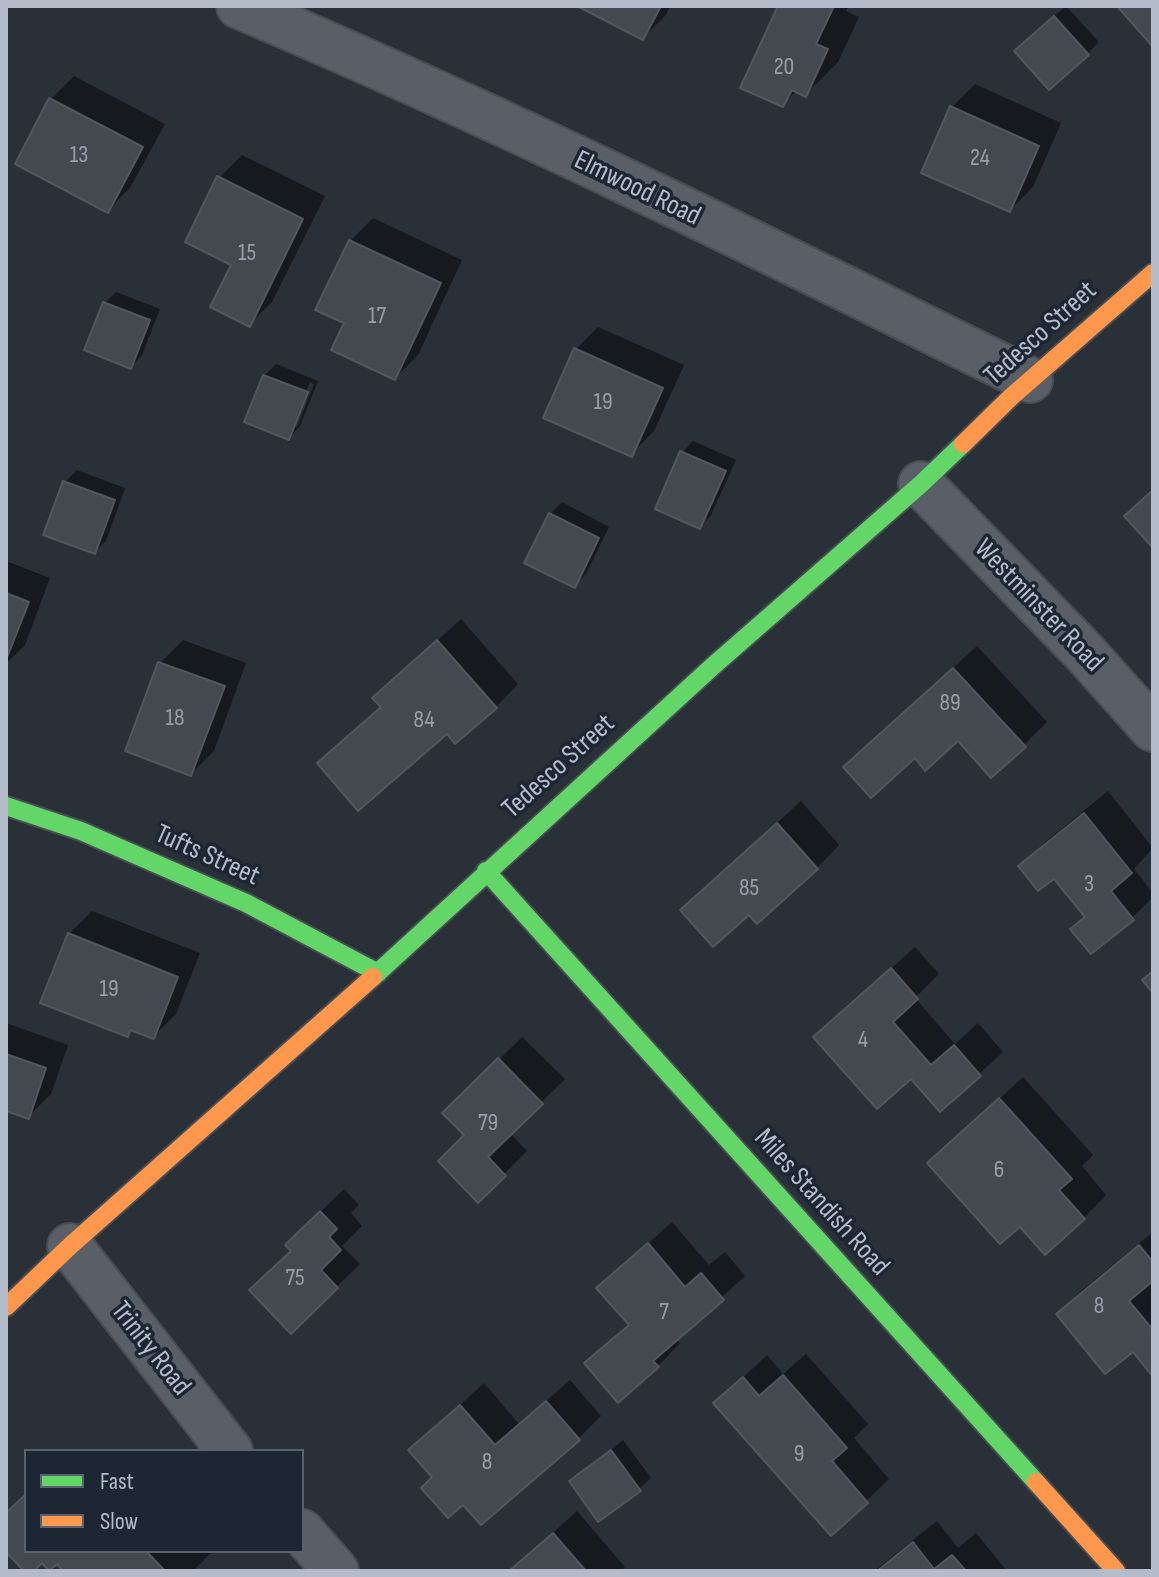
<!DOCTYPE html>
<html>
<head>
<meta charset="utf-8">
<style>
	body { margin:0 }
	#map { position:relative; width:1159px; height:1577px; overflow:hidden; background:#2a3038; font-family:"Sofia Sans Condensed",sans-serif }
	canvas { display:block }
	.frame { position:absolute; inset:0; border:8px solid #b4bcc9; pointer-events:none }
	.legend { position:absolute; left:24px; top:1449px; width:280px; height:104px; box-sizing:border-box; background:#1d2633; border:2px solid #59626f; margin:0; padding:10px 14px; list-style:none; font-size:24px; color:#b4bcc9 }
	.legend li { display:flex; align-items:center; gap:16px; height:40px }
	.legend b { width:40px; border:2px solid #59626f }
</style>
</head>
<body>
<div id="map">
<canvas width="1159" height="1577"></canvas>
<div class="frame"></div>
<ul class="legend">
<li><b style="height:10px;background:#63d668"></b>Fast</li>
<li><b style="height:10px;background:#ff974d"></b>Slow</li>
</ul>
</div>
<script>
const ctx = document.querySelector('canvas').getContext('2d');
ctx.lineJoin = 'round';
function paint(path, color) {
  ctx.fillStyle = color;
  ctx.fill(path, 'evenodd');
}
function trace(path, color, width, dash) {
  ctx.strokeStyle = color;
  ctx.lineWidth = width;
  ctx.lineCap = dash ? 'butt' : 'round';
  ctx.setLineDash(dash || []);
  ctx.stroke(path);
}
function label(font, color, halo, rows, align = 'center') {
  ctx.font = font + ' "Sofia Sans Condensed",sans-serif';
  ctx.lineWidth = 7;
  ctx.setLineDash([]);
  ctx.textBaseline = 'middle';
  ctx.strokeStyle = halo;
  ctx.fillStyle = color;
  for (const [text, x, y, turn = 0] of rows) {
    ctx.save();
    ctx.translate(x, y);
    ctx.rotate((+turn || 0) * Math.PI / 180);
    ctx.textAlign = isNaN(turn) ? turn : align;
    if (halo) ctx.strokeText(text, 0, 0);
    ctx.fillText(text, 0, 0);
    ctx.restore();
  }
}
const shadow = new Path2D(`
	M582 6H670L666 15 643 38Z
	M780 6H849L846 11 859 17 838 62 806 94 797 90 782 105Z
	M1066 6 1099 42 1087 54 1028 39Z
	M74 76 165 124 130 188 107 211 18 163 51 99Z
	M975 84 1061 123 1033 187 1010 210 952 107Z
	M242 155 325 196 272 302 249 325 233 264 219 178Z
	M373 218 462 260 418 355 395 378 347 322 350 241Z
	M116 292 160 309 142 355 131 367 105 303Z
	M598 327 684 365 654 431 631 454 575 350Z
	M276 364 318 381 300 426 289 438 264 376ZM310 382 314 384 297 427H292Z
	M693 441 736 460 711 515 700 527 682 453Z
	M77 470 125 488 106 541 94 552 65 482Z
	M562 502 609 527 586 574 575 585 550 514Z
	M6 561 50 578 25 645 6 664Z
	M461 619 518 684 496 707 447 731 319 764 383 705 375 698Z
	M183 640 246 663 214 751 191 774 160 663Z
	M977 646 1047 722 1024 745 958 738 915 755 868 745Z
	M1108 791 1153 848 1134 869 1153 893V897L1132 918 1073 929 1087 915 1054 876 1021 866 1044 843Z
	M801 801 839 845 817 868 749 912 683 910Z
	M92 911 200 953 176 1014 153 1037 133 1029 127 1035 69 934Z
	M915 947 939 974 915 998 955 1044 978 1023 1003 1052 940 1110 911 1076 839 1015Z
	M6 1023 68 1045 51 1094 28 1117 6 1109Z
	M522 1037 565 1079 510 1133 527 1151 478 1200 467 1135 445 1113Z
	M1023 1077 1093 1155 1082 1166 1106 1195 1084 1218 1020 1224 930 1163Z
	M344 1189 359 1205 351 1213 362 1226 342 1246 360 1264 291 1331 293 1251 310 1222Z
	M672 1222 709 1265 725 1252 745 1276 676 1339 680 1343 658 1366 586 1363 629 1323 599 1288Z
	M1153 1232V1374L1133 1349 1058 1314 1081 1291Z
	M806 1354 868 1424 854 1438 889 1479 866 1501 716 1403 767 1355 783 1374Z
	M570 1380 601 1416 578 1439 435 1477 411 1450 484 1383 519 1424Z
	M623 1440 651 1478 639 1489 571 1482Z
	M26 1495V1551H209L211 1553 193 1571H66L57 1562 42 1560 31 1571H27L6 1549V1515Z
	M577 1511 625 1567 621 1571H511Z
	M937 1521 958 1548 976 1533 1007 1571H874Z`);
const building = new Path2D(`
	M577 6H661L643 40Z
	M778 6H834L816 44 828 49 806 97 792 90 783 107 740 88Z
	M1117 6H1153V47Z
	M1054 16 1089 55 1049 90 1014 51Z
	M49 98 143 147 108 213 15 164Z
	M950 106 1039 146 1010 212 921 173Z
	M217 176 303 219 250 327 210 307 231 265 185 242Z
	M349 240 441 283 395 380 331 350 344 323 315 310Z
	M103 302 150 320 131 369 84 350Z
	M574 348 663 388 632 457 543 418Z
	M263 375 308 392 289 440 244 422Z
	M680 451 726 471 700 529 655 509Z
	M63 481 115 500 95 554 43 535Z
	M1153 490V548L1124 516Z
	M549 513 599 538 575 588 524 563Z
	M6 593 29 602 6 660Z
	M437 640 497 708 455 744 447 734 358 811 317 763 381 707 372 698Z
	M158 662 225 686 191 776 125 751Z
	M953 668 1026 747 991 778 958 741 925 771 915 758 871 798 843 767Z
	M1084 813 1132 873 1111 891 1134 920 1091 954 1070 929 1085 917 1054 879 1038 891 1018 866Z
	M777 823 818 869 757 924 749 915 713 947 680 910Z
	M68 933 178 977 154 1039 130 1030 128 1037 40 1003Z
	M891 968 918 999 893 1022 931 1065 954 1045 981 1076 940 1112 911 1079 877 1109 813 1037Z
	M1153 971V993L1142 980Z
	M6 1054 46 1068 29 1119 6 1111Z
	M498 1058 543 1104 488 1157 506 1176 478 1203 438 1161 464 1135 442 1113Z
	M999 1098 1072 1179 1059 1190 1085 1219 1045 1255 1020 1227 1000 1244 927 1163Z
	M320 1211 337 1229 329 1237 341 1250 321 1270 338 1288 291 1334 249 1290 291 1251 285 1245Z
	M648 1243 685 1287 701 1273 724 1300 653 1361 659 1367 618 1403 584 1363 629 1325 596 1288Z
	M1139 1245 1153 1262V1281L1129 1301 1153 1330V1377L1133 1352 1105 1374 1056 1314Z
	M783 1375 847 1448 832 1461 868 1503 831 1536 713 1403 743 1377 759 1396Z
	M546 1401 580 1440 481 1525 463 1505 448 1518 421 1488 432 1477 408 1450 460 1405 495 1445Z
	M611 1450 641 1491 598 1522 569 1481Z
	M26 1494V1551H146L165 1571H63L57 1564 49 1571 42 1563 34 1571H24L6 1552V1513Z
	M553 1533 586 1571H509Z
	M913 1542 934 1569 952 1555 966 1571H877Z`);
const street = new Path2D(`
	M239 6C507 120 769 250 1030 380
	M921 484 1084 652 1153 729
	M70 1246 230 1451
	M302 1532 336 1571`);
const fast = new Path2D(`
	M6 806 81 831 246 903 378 973
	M486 871 1036 1482
	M373 977 713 666 921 484 963 444`);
const slow = new Path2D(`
	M963 444 1011 397 1153 273
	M6 1307 70 1246 373 977
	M1036 1482 1116 1571`);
const numberNames = [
	["20",784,68],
	["13",79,156],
	["24",980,159],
	["15",247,254],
	["17",377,317],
	["19",603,403],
	["89",950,704],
	["18",175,719],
	["84",424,721],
	["3",1089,885],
	["85",749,889],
	["19",109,990],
	["4",863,1041],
	["79",488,1124],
	["6",999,1171],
	["75",295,1279],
	["8",1099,1307],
	["7",664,1313],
	["9",799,1455],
	["8",487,1463]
];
const streetNames = [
	["Elmwood Road",637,189,26],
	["Tedesco Street",1041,334,-42],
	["Westminster Road",1038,606,46],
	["Tedesco Street",559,767,-42],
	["Tufts Street",207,856,24],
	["Miles Standish Road",821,1203,48],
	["Trinity Road",150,1349,52]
];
paint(shadow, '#0007');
paint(building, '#444950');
trace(building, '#52575f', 2);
trace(street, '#484c53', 48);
trace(fast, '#484c53', 22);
trace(slow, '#484c53', 22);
trace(street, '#5a5e66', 44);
trace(fast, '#63d668', 18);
trace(slow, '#ff974d', 18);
label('24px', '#989fab', null, numberNames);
label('28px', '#b4bcc9', '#1d2633', streetNames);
</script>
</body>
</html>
